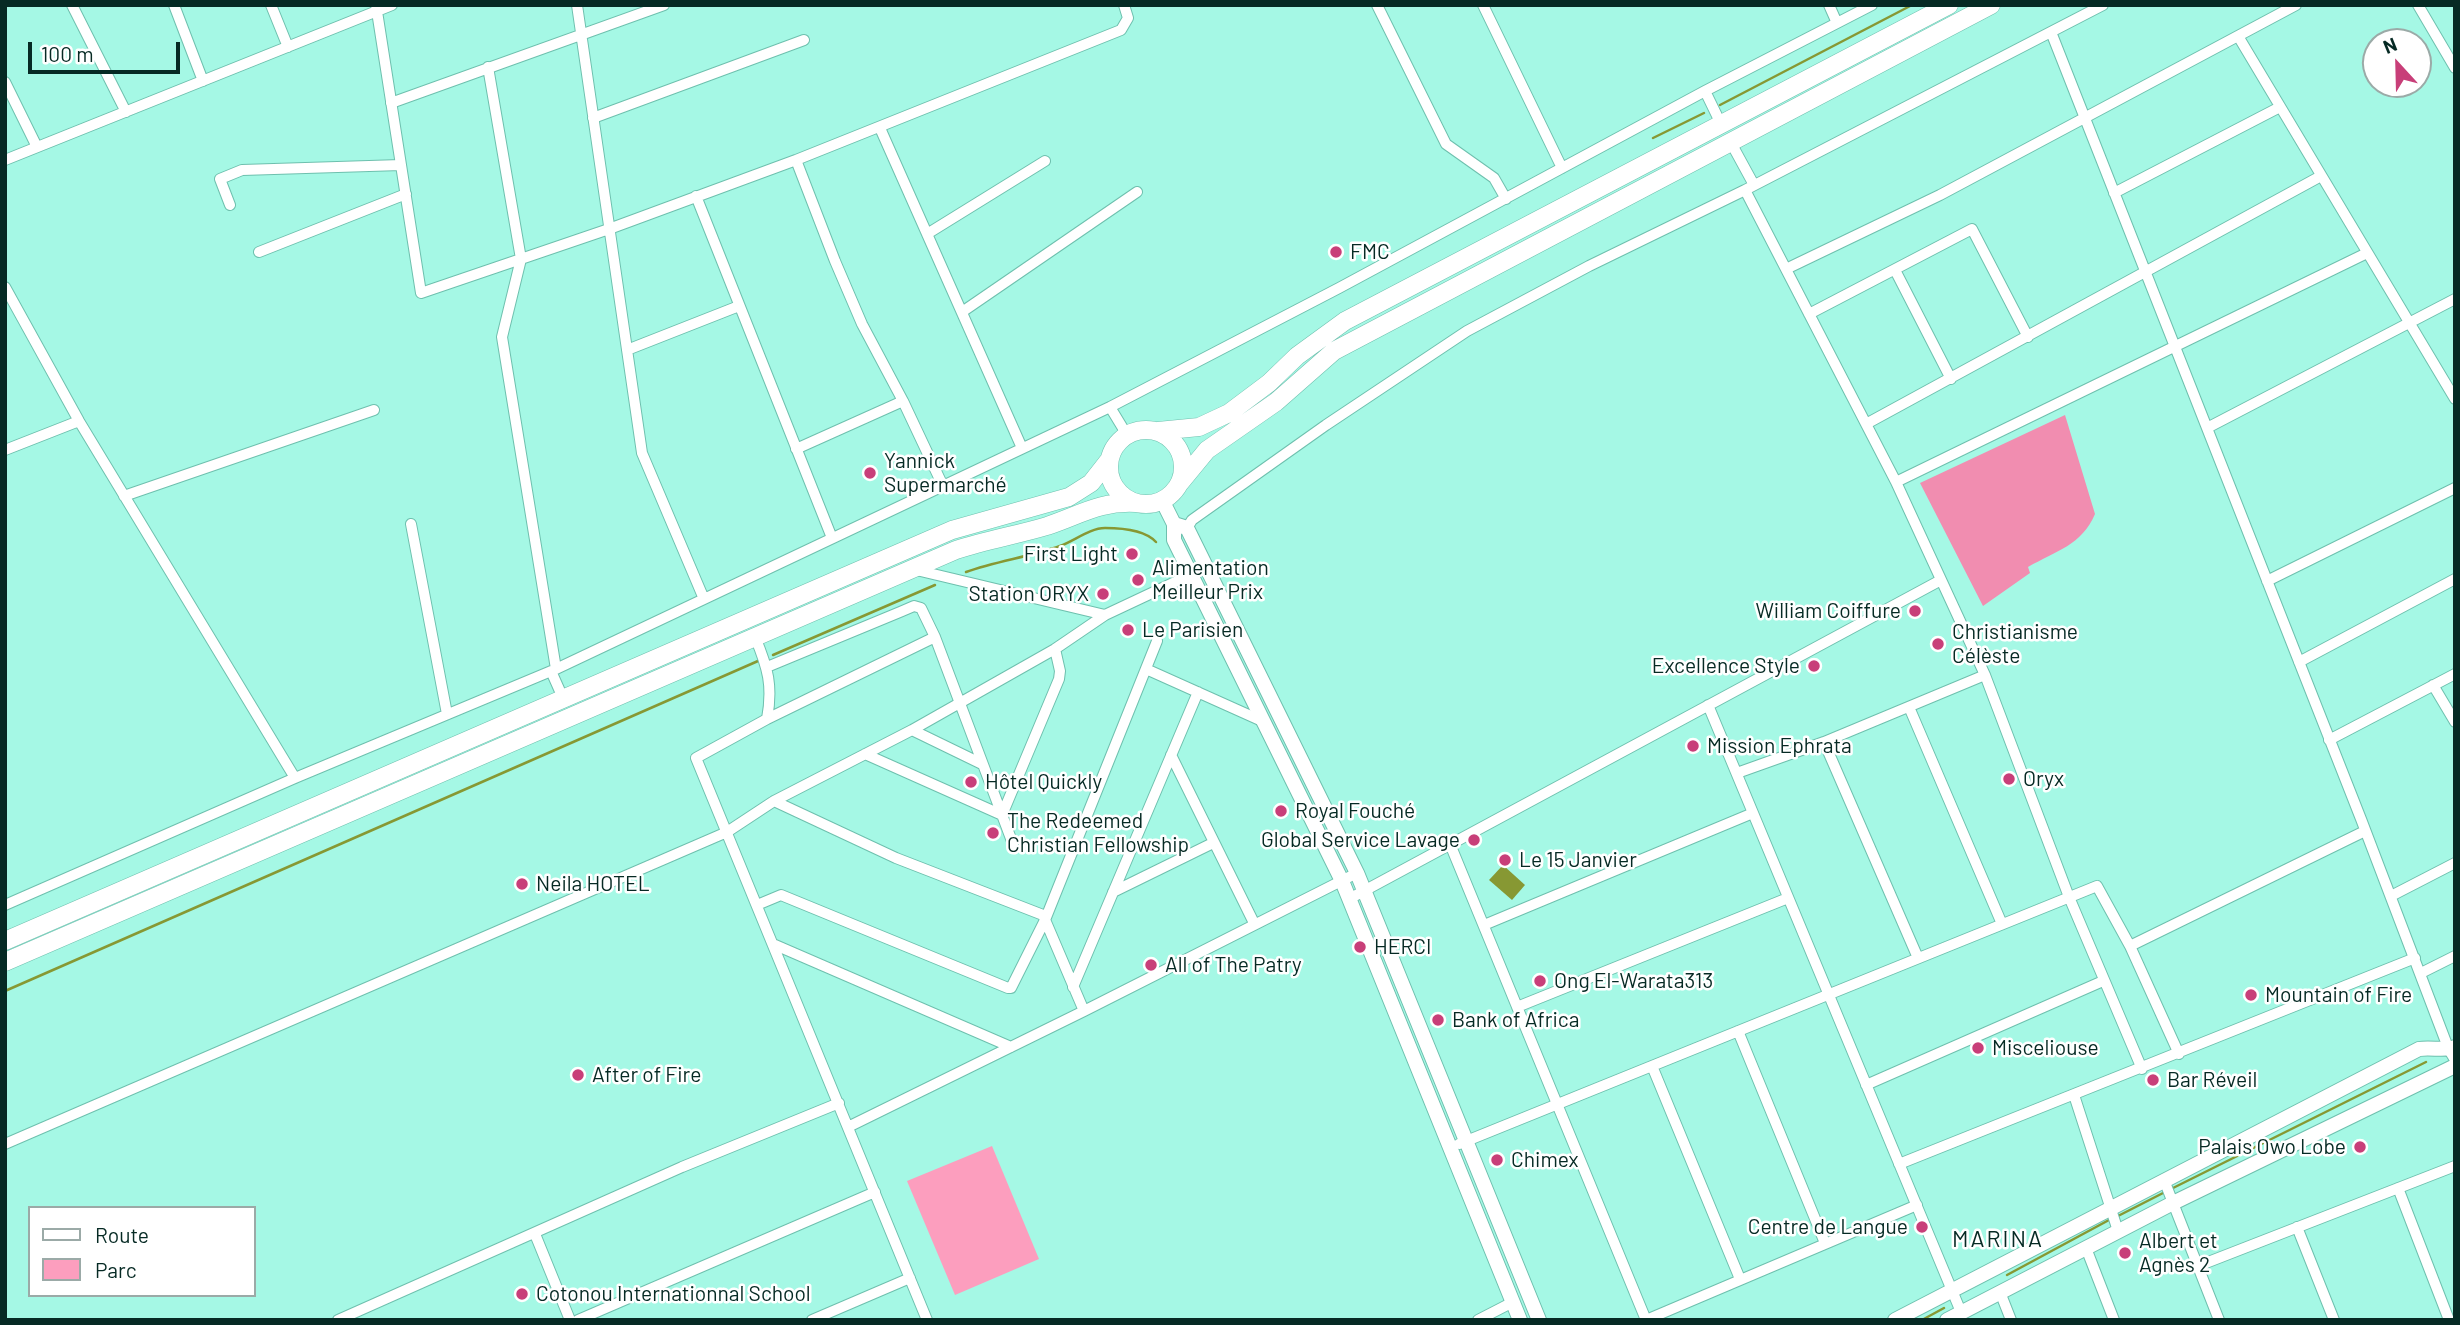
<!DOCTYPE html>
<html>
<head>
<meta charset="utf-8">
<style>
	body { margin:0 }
	#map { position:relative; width:2460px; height:1325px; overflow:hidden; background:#a5f8e5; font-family:Barlow,sans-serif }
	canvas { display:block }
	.frame { position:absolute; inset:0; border:7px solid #062a24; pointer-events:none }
	.legend { position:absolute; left:28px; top:1206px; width:228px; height:91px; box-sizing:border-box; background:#fff; border:2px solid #9baaa7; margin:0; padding:9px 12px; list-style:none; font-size:21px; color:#062a24 }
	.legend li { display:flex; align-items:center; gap:14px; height:35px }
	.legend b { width:35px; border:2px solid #9baaa7 }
	.north { position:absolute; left:2362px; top:28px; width:70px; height:70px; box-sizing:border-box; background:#fff; border:2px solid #9baaa7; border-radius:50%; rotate:338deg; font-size:19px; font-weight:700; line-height:28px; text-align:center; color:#062a24 }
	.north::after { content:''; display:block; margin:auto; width:24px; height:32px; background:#c83f79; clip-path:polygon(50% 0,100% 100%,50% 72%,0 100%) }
	.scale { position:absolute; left:28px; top:42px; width:152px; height:32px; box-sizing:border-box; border:4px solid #062a24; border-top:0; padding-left:9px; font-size:21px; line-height:24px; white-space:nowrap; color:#062a24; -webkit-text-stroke:5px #fff; paint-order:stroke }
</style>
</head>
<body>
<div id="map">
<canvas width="2460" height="1325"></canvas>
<div class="frame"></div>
<ul class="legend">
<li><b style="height:9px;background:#fff"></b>Route</li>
<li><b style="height:19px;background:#fc9ebe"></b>Parc</li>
</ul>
<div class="north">N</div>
<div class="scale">100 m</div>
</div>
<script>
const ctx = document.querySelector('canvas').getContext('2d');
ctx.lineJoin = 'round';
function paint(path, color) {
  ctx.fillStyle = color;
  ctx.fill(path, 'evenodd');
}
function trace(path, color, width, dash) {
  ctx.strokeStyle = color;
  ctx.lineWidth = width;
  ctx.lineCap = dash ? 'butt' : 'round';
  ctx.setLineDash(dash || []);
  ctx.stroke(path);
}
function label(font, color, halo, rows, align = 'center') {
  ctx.font = font + ' Barlow,sans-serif';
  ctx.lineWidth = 5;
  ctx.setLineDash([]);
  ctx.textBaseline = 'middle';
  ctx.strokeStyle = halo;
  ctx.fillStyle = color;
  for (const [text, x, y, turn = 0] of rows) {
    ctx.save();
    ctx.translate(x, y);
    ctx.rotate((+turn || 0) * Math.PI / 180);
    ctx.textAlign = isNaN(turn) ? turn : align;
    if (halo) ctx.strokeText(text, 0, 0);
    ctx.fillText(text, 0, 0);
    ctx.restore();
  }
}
const green = new Path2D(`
	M992 1146 1039 1259 955 1295 907 1181Z`);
const forest = new Path2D(`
	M2065 415 2095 514C2082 545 2056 551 2028 567L2030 573 1983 606 1920 483Z`);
const water = new Path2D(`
	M1503 865 1525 885 1512 900 1489 880Z`);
const stream = new Path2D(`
	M1720 105 1912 5
	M1653 138 1704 113
	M966 572C997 561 1029 557 1060 546 1074 541 1090 528 1105 528 1121 528 1145 530 1156 542
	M773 655 935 585
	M5 991 758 661
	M2171 1189 2426 1062
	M2118 1216 2165 1192
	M2007 1275 2109 1220
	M1922 1320 1944 1308`);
const minor = new Path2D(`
	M72 5 126 112
	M174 5 203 81
	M271 5 288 47
	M376 5 421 293 609 229 796 160 1121 30 1128 18 1124 5
	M577 5 642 453 704 599
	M1377 5 1446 144 1494 178 1506 199
	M1483 5 1562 168
	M1829 5 1837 23
	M2418 5 2455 68
	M2051 32 2361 819 2449 1050 2455 1060
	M2238 36 2455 399
	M488 67 521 259 502 337 556 669
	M5 82 37 147
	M1705 91 1721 124
	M391 103 664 5
	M593 118 804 40
	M880 128 1022 448
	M1730 141 1754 185
	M5 160 392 5
	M796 160 835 261 862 324 903 401 943 486
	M1745 190 1896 482 1985 675 2069 897 2142 1069
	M2114 193 2280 107
	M696 196 832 538
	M230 205 220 179 242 170 401 165
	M927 234 1045 161
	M259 252 406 194
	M1786 269 1940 195 2296 5
	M1895 270 1951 379
	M5 287 79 421 295 778
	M962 312 1137 192
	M1809 314 1972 229 2028 337
	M627 350 739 306
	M1110 407 1127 435
	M1866 424 2321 176
	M2207 428 2455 299
	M796 449 903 401
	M5 450 79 421
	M1896 482 2367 253
	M124 496 374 410
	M411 524 447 714
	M1187 528 1192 520 1199 515 1326 425 1467 331 1589 266 1745 190 2103 5
	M912 569 1105 615
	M2267 581 2455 488
	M755 637C768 668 773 686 767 719
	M2299 662 2455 579
	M767 667 900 612 914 606 921 608 935 637 1013 844
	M1146 669 1262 721
	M551 671 563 698
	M2433 685 2455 722
	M1708 705 1961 1312
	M1909 707 2002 924
	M912 730 982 764
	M2329 740 2455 674
	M1824 742 1918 958
	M865 754 1002 815 1059 679 1060 671 1055 649
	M1171 755 1254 923
	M1737 773 1824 742 1985 675
	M774 801 896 858 1043 915 1084 1011
	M1450 844 1646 1320
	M1113 892 1213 843
	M2391 896 2455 863
	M1349 899 1941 580
	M5 905 295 778 556 669 1110 407 1339 288 1705 91 1872 5
	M757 905 781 895 1008 988H1011L1045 920 1157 641
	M1484 925 1753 813
	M773 944 1011 1047
	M2130 946 2365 831
	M2421 973 2455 956
	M1073 987 1198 692
	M1517 1007 1788 898
	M1738 1031 1825 1243
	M1652 1066 1740 1279
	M1866 1085 2103 981
	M2074 1095 2118 1231
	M848 1127 1084 1011 1357 873
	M5 1144 727 832 774 801 912 730 1055 649 1105 615 1205 568
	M1459 1144 2097 886 2130 946 2179 1054
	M1899 1164 2415 958
	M2164 1180 2219 1320
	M2398 1188 2449 1320
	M2297 1227 2334 1320
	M535 1234 570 1320
	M2086 1248 2114 1320
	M2198 1266 2455 1166
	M2000 1292 2011 1320
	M338 1320 682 1167 839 1103
	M578 1320 875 1192
	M812 1320 910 1278
	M927 1320 696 758 767 719 935 637
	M1478 1320 1513 1302
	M1646 1320 1917 1205`);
const tertiary = new Path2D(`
	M1162 500 1174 524V540L1342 881 1520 1320
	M1174 524 1187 528 1357 873 1539 1320
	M1895 1320 2419 1049C2430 1047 2447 1051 2455 1047
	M1947 1320 2173 1203 2455 1066`);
const trunk = new Path2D(`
	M1109 467a37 37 0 1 1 74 0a37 37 0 1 1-74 0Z
	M1158 431 1199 427 1229 413 1269 383 1297 356 1345 321 1949 5
	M1179 484 1207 450 1276 402 1334 351 1991 5
	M5 941 952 530 1069 497 1091 483 1109 460
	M5 962 956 550C986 540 1017 535 1047 526 1080 515 1100 501 1136 503`);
const markers = [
	[1336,252,7,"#c83f79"],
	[870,473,7,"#c83f79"],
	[1132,554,7,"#c83f79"],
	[1138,580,7,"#c83f79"],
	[1103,594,7,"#c83f79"],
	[1915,611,7,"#c83f79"],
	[1128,630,7,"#c83f79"],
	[1938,644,7,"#c83f79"],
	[1814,666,7,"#c83f79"],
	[1693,746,7,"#c83f79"],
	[2009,779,7,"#c83f79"],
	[971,782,7,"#c83f79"],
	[1281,811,7,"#c83f79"],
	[993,833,7,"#c83f79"],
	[1474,840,7,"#c83f79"],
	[1505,860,7,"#c83f79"],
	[522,884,7,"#c83f79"],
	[1360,947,7,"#c83f79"],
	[1151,965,7,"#c83f79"],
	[1540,981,7,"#c83f79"],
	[2251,995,7,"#c83f79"],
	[1438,1020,7,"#c83f79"],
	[1978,1048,7,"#c83f79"],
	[578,1075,7,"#c83f79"],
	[2153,1080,7,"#c83f79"],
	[2360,1147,7,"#c83f79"],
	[1497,1160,7,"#c83f79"],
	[1922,1227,7,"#c83f79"],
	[2125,1253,7,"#c83f79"],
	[522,1294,7,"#c83f79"]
];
const poiNames = [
	["FMC",1350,252],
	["Yannick",884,461],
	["Supermarché",884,485],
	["First Light",1118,554,"right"],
	["Alimentation",1152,568],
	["Meilleur Prix",1152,592],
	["Station ORYX",1089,594,"right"],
	["William Coiffure",1901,611,"right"],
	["Le Parisien",1142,630],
	["Christianisme",1952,632],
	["Célèste",1952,656],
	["Excellence Style",1800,666,"right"],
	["Mission Ephrata",1707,746],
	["Oryx",2023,779],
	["Hôtel Quickly",985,782],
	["Royal Fouché",1295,811],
	["The Redeemed",1007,821],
	["Christian Fellowship",1007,845],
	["Global Service Lavage",1460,840,"right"],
	["Le 15 Janvier",1519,860],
	["Neila HOTEL",536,884],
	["HERCI",1374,947],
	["All of The Patry",1165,965],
	["Ong El-Warata313",1554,981],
	["Mountain of Fire",2265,995],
	["Bank of Africa",1452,1020],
	["Misceliouse",1992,1048],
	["After of Fire",592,1075],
	["Bar Réveil",2167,1080],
	["Palais Owo Lobe",2346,1147,"right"],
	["Chimex",1511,1160],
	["Centre de Langue",1908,1227,"right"],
	["Albert et",2139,1241],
	["Agnès 2",2139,1265],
	["Cotonou Internationnal School",536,1294]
];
const neighbourhoodNames = [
	["MARINA",1998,1239]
];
paint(green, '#fc9ebe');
paint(forest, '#f18db0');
paint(water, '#879833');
trace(stream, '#879833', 2.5);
trace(minor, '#6ec0ae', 12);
trace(tertiary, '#6ec0ae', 16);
trace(trunk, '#6ec0ae', 19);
trace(minor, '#fff', 10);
trace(tertiary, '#fff', 14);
trace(trunk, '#fff', 18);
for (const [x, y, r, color] of markers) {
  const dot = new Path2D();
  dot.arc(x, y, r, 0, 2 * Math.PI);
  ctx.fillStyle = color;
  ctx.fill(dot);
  trace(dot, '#fff', 2.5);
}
label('21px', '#062a24', '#fff', poiNames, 'left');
ctx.letterSpacing = '2px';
label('23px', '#062a24', '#fff', neighbourhoodNames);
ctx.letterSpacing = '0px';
</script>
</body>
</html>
